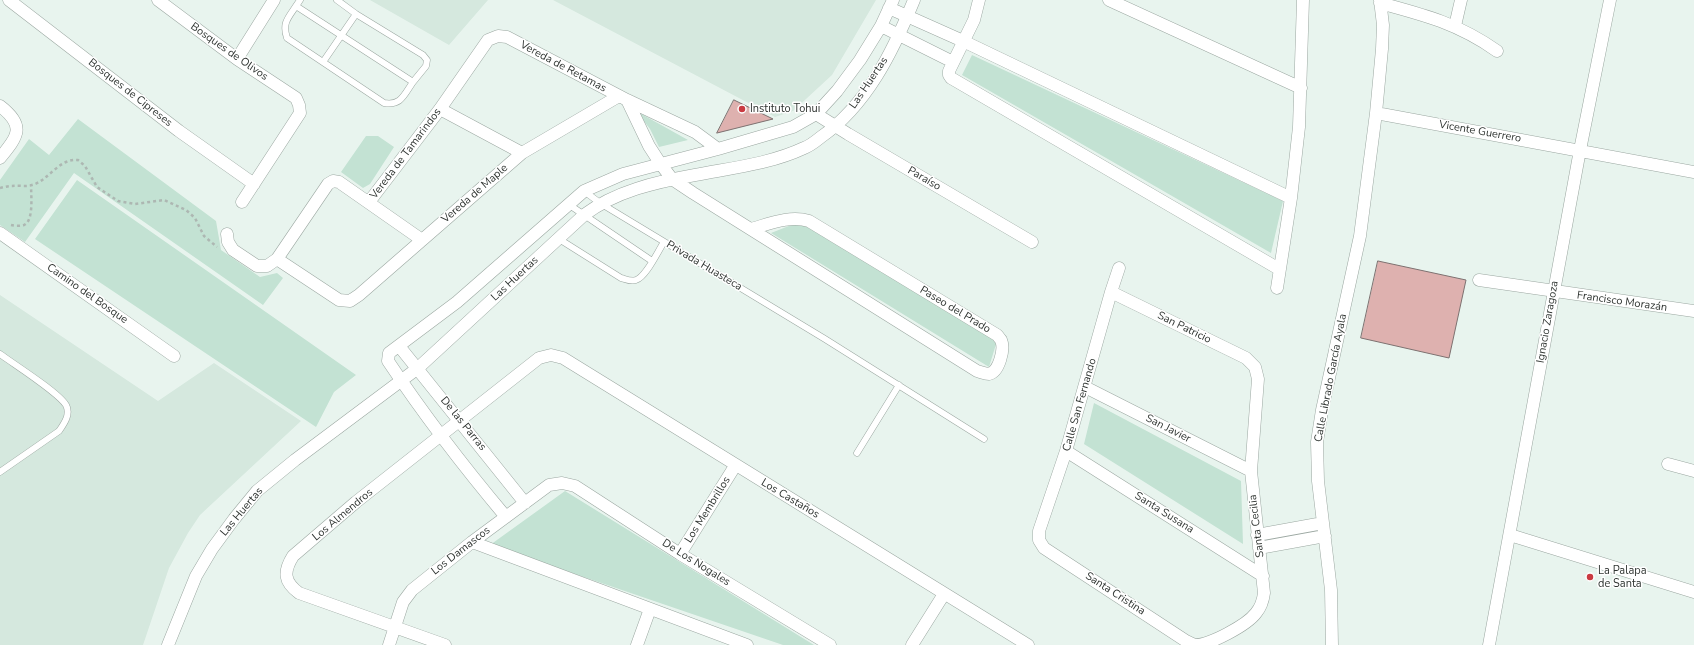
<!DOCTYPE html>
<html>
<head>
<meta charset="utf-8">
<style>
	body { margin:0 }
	canvas { display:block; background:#e8f4ee }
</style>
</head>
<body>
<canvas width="1694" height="645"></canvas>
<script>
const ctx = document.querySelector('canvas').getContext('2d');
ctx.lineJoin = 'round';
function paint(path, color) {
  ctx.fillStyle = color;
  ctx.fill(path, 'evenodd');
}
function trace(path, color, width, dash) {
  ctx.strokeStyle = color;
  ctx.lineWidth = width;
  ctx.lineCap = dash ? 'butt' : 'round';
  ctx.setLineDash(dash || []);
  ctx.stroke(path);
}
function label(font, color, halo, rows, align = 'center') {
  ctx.font = font + ' "Nunito Sans",sans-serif';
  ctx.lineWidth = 3;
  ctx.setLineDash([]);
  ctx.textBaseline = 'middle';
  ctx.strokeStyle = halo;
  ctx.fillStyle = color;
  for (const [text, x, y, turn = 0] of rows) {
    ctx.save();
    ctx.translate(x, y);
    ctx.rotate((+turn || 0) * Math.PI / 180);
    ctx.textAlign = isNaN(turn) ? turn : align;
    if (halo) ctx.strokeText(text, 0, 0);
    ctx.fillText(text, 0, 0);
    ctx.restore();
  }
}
const built = new Path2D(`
	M370 0H488L449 45Z
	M553 0H876L832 75 793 111 775 117Z
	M0 295 158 401 214 363 301 421 200 515 188 533 169 568 143 645H0Z`);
const green = new Path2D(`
	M972 55 1283 201 1271 253 962 75Z
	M636 111 688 140 659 147 650 129Z
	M78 119 216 221 221 250 260 277 277 273 283 278 263 305 74 173 25 242 0 225V180L29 139 49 155Z
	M366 136H378L394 147 370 184 363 188 341 172Z
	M77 180 356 375 334 392 316 427 35 239Z
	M799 222 997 341 989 367 771 233Z
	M1094 403 1241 481 1243 544 1084 444Z
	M565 491 814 645H783L490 545Z`);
const building = new Path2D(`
	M734 100 773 119 717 133Z
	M1378 261 1466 280 1449 358 1361 338Z`);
const path = new Path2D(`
	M0 188C4 187 8 186 12 186 18 185 26 187 32 185 48 181 59 158 78 160L85 166 97 187 118 201 135 204 164 200 186 210 195 218 204 236 217 247
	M11 225C15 226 20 226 24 225 34 221 31 195 31 185`);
const lane = new Path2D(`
	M300 0 296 6 413 82 426 66 427 60 423 55 356 14 337 0
	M296 6C288 18 282 23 287 38L384 103C401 106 404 95 413 82
	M323 62 356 14
	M584 191 600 203 825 339 984 439
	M568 204 652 261
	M559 239 621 278C625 279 631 282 636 280 646 277 658 251 664 242
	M0 354C15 365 58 392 66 405 71 414 64 424 59 431L0 472
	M857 453 899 385`);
const street = new Path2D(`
	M9 0 179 131 254 184
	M158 0 237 59 296 98 299 105 300 113 242 202
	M979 0 974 20 949 71V75L951 78 1279 269
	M1109 0 1301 88
	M1380 3C1425 15 1459 24 1497 51
	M889 8 963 41 1291 198
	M881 26 953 62
	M1455 26 1461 0
	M237 59 274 0
	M627 100 649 146 660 163 672 179 693 193 977 371C981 372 985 374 989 374 999 372 1005 349 1001 340 1001 340 998 336 997 335L809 221C790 215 769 224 751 229
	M0 106C26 126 18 136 0 158
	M440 109 522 153
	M1376 113 1694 172
	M816 114 848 134 1032 242
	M369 202 440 109 488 40 498 36 507 37 627 100 695 132 718 149
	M0 233 174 356
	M227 234 228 242 233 250 257 266H267L277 259 339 300 350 301 359 295 522 153 619 96
	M277 259 328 184 333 181 339 182 422 240
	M1479 280 1694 311
	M1277 288 1291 198 1299 127 1303 0
	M1111 292 1246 358 1255 367 1258 379 1251 471 1264 593C1263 601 1261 607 1256 613 1247 625 1210 645 1195 645 1192 644 1189 642 1186 641L1044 548 1039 540V531L1066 451 1111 292 1119 268
	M399 346 525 503
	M1085 387 1251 471
	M1066 451 1263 576
	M1668 464 1694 471
	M506 517C464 467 424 415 388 361L389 353 457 302 584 191 623 174 718 149 793 127 816 114 837 91 860 60 881 26 893 0
	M1257 535 1323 523
	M1510 535 1694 592
	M472 542 747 645
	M1259 548 1325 536
	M680 554 735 466
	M168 645 196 576 212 549 234 519 257 491 295 460 418 368 584 215C616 191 656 182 695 175 731 168 770 164 804 148 810 146 816 141 821 137 867 105 893 51 914 0
	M389 645 403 602 412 590 472 542 549 485 562 483 575 486 680 554 830 645
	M445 645 299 593C284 582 283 572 293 556L356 502 539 358 551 355 563 358 1028 645
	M637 645 650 609
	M912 645 944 594
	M1332 645 1331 590 1318 481 1317 442 1322 410 1360 236 1376 113 1382 49 1383 25 1380 0
	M1489 645 1580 150 1610 0`);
const markers = [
	[742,109,4,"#ca3a41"],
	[1590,577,4,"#ca3a41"]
];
const streetNames = [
	["Bosques de Olivos",229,52,35],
	["Vereda de Retamas",563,67,28],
	["Las Huertas",869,83,-56],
	["Bosques de Cipreses",130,93,38],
	["Vicente Guerrero",1480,132,10],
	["Vereda de Tamarindos",406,154,-53],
	["Paraíso",924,179,30],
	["Vereda de Maple",475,194,-41],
	["Privada Huasteca",704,266,31],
	["Las Huertas",515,279,-43],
	["Camino del Bosque",87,294,35],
	["Francisco Morazán",1622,302,8],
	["Paseo del Prado",955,310,31],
	["Ignacio Zaragoza",1548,322,-80],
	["San Patricio",1184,328,26],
	["Calle Librado García Ayala",1331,378,-79],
	["Calle San Fernando",1080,405,-74],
	["De las Parras",463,424,51],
	["San Javier",1168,429,27],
	["Los Castaños",790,499,31],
	["Los Membrillos",708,510,-58],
	["Las Huertas",242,512,-50],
	["Santa Susana",1164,513,32],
	["Los Almendros",343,515,-40],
	["Santa Cecilia",1257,526,-97],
	["Los Damascos",461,551,-38],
	["De Los Nogales",696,563,32],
	["Santa Cristina",1115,594,33]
];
const poiNames = [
	["Instituto Tohui",750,109],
	["La Palapa",1598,571],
	["de Santa",1598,584]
];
paint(built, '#d5e8de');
paint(green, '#c3e2d3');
paint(building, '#deb1af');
trace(building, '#7d7170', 1);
trace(lane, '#9ba7a1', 7);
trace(street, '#9ba7a1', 13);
trace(path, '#adb7b2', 2.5, [3, 3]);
trace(lane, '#fff', 6);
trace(street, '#fff', 12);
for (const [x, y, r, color] of markers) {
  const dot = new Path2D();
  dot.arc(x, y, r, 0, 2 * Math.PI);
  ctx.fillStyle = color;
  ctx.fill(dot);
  trace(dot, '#fff', 1.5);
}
label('11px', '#2f3431', '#fff', streetNames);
label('11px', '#2f3431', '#fff', poiNames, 'left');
</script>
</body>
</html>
